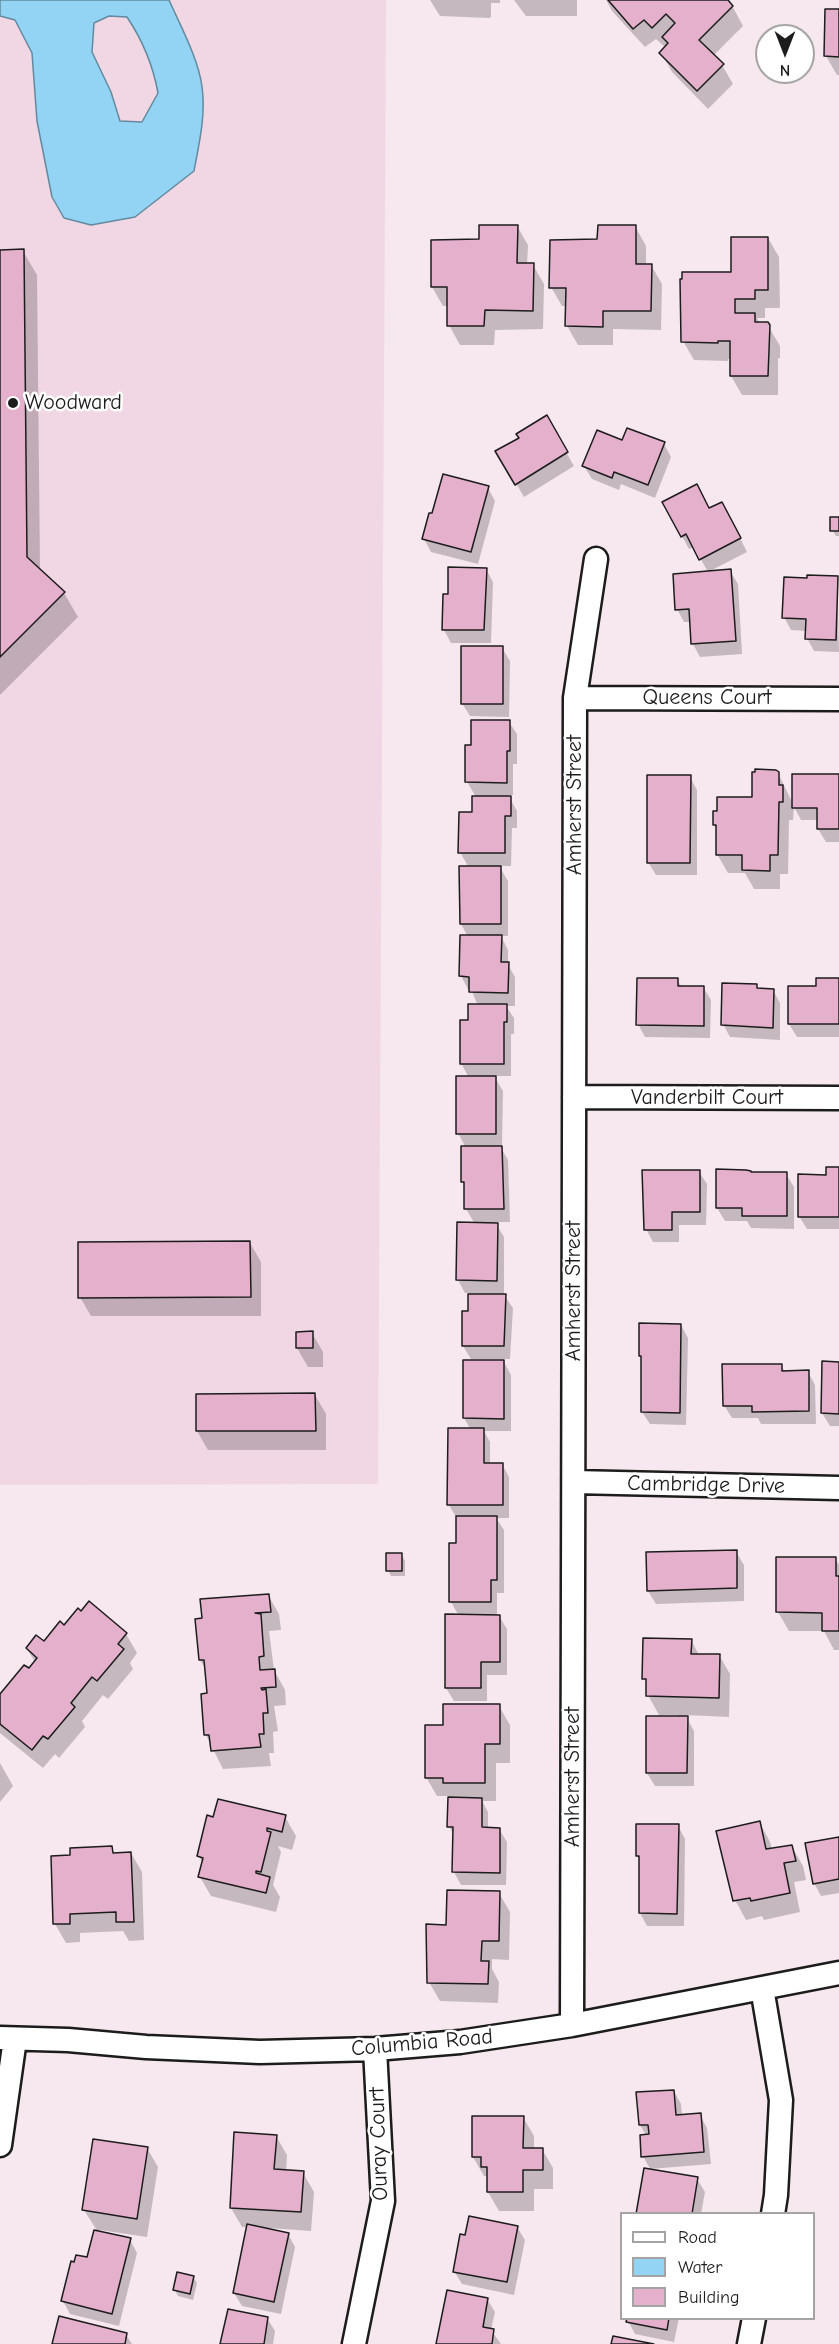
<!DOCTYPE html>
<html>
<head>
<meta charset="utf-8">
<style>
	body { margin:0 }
	#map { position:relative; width:839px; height:2344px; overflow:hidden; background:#f7e7ef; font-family:"Comic Neue",sans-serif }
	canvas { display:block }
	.legend { position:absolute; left:620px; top:2212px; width:195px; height:108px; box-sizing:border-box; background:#fff; border:2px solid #a4a4a4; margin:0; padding:8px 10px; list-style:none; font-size:18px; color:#1c1c1c }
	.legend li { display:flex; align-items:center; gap:12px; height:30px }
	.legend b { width:30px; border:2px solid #a4a4a4 }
	.north { position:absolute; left:755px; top:24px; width:60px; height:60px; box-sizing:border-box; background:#fff; border:2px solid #a4a4a4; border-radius:50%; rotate:180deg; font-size:16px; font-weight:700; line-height:24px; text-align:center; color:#1c1c1c }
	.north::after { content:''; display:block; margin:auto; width:21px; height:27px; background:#1c1c1c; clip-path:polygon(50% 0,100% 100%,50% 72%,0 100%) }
</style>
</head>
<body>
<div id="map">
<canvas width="839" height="2344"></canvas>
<ul class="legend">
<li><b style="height:8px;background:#fff"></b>Road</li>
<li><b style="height:16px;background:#93d4f5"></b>Water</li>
<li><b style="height:16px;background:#e4b0cb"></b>Building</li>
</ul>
<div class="north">N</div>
</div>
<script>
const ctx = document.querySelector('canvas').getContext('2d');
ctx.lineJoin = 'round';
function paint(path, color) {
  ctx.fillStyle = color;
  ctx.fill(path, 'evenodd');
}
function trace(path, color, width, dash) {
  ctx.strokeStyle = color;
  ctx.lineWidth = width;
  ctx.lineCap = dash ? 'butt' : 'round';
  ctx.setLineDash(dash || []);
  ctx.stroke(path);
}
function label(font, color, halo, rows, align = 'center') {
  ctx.font = font + ' "Comic Neue",sans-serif';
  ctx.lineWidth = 5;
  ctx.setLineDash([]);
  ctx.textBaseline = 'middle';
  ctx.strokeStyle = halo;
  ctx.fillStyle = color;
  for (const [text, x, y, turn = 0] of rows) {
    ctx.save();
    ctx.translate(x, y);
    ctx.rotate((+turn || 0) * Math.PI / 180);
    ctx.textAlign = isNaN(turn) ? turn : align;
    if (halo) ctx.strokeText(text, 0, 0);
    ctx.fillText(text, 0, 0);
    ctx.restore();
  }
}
const built = new Path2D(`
	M0 0H386L378 1484 0 1485Z`);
const water = new Path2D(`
	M0 0H169C180 25 199 60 202 87 206 115 199 144 194 171L135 217 91 225 64 218 52 197 37 121 32 53 15 20 0 16ZM109 16 127 17C143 41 153 65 158 93L142 122 120 121 111 92 92 52 94 23Z`);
const shadow = new Path2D(`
	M430 0H500V3H491V17L489 18 440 16Z
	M514 0H577V16H526Z
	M606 0H729L743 26 713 56 722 65 733 84 708 109 672 72 661 53 666 48 656 39 645 47 612 11Z
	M839 10V75H837L826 56Z
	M517 226 528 245 527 265H533L544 284 543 329 495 330 494 345H460L449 325V306H443L432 287 481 240Z
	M635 226 646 246V265H651L662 284 661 330 613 329V345H578L567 326V306H562L551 287 599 241Z
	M768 238 779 257 780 307 779 308H765V318H757L760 324H767L780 346V358H778V395H742L731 376V359H728V361L694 360 683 341 732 274Z
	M0 251H23L37 275 40 571 64 593 78 617 0 695Z
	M546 418 574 466 524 497 498 452 521 438Z
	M623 442 664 444 671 457 655 498 621 484 619 490 592 479 584 466Z
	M488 488 495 501 478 564 431 552 424 539Z
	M709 510 729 516 747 552 708 572 694 547 689 549 682 536Z
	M839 518V536H836L832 530Z
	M486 569 493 582 491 643H451L444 630V596H449Z
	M730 571 738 584 742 654 700 657 693 644 691 622H684L677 609Z
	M837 578 839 652 814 651 807 638V631L791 630 784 617Z
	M502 648 510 661 509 717 470 716 462 703Z
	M509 722 517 734V764H513V795H508L517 811V828H512L511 866H499L508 881V936H501L508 950V965L515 977V1006H506L514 1018V1034H511V1076H494L503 1091 502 1146H500L508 1160 510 1222H495L504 1237V1295L513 1308 510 1359H471L463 1346 469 1312V1293H465L458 1280 475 1224 466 1209V1188L462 1181 466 1148 458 1133 469 1078 461 1063 469 1022 478 1006 471 989H468L461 976 468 937 461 924 469 868 460 852 473 813 476 797 467 782 473 747Z
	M778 773 794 806 839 776V842H826L818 829V820H801L794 807 793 820H789L788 874H780V889H754L745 873H728L717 854 718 831 714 825 753 799Z
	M690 777 697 790V875H656L648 862Z
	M677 980 682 987H703L711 1000 710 1038 645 1037 638 1024Z
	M839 980V1037H797L789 1024 817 988Z
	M756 985 759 990H773L780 1003V1040L730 1037 723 1024Z
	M839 1169V1229H807L799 1216Z
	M699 1172 707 1184 706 1225H679V1242H653L646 1229Z
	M752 1174H786L794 1187V1229L751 1228 747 1221H725L717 1208Z
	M250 1243 261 1262V1316H91L80 1297Z
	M681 1325 688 1338 686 1425 650 1424 642 1412 643 1361 640 1356Z
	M312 1333 323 1352V1367H308L297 1348Z
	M504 1362 511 1375V1431H484L490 1442V1464H502L509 1477V1518H496L504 1530V1593H497V1616H499L507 1629V1675H487V1701H454L446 1688 459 1616 451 1602 457 1544 456 1517 449 1505 471 1430 464 1418Z
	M839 1363V1426H830L822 1413Z
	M781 1365 785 1372H808L815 1385 816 1424H761L758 1418H732L724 1405Z
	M197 1395H315L326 1414V1450H208L197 1431Z
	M736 1552 744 1565V1601L656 1604 648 1591Z
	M402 1555 405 1561V1576H391L388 1570Z
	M835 1559 839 1565V1650H834L824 1631H789L778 1612Z
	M268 1595 279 1614 281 1630 269 1631 274 1670 285 1690 286 1705 274 1706 278 1731 273 1732 274 1753H269L271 1766 223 1769 206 1735 208 1695 207 1671 200 1660Z
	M89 1603 126 1634 137 1653 130 1663 133 1669 108 1699 103 1695 82 1721 85 1727 59 1758 55 1754 43 1768 0 1733V1696L35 1662 27 1649 45 1643 81 1613Z
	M691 1640 699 1655H719L730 1674 729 1717 685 1715 694 1731V1786H655L647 1773 678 1715H659L648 1695V1685L644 1678Z
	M499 1706 510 1725V1763H496V1801H482L488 1812V1829H499L507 1842 506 1885H461L454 1872V1835L449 1826V1796H437L426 1777 445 1726Z
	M0 1763 13 1786 0 1802Z
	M285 1817 296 1836 292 1850 278 1846 281 1852 273 1885 280 1897 276 1912 211 1896 200 1877 203 1864 199 1856Z
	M760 1823 770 1842 772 1850 792 1847 803 1866 806 1880 794 1882 800 1912 764 1920 762 1916 746 1920 735 1900Z
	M638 1825 678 1826 685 1839 684 1926H647L640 1913 641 1862 637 1856Z
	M839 1838V1893L821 1896 814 1883Z
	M111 1848 115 1854 131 1853 142 1872 144 1940 129 1941 123 1931 80 1933V1942L66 1943 55 1924 72 1856Z
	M499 1893 510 1912 509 1960 492 1959V1969L499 1982 498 2003 440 2001 429 1982 448 1926Z
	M674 2091 681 2104 682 2116 700 2115 707 2128 711 2164 650 2169 643 2156 646 2135 640 2125Z
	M523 2117 534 2136V2149H542L553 2168V2189H534V2211H499L488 2192V2176H484L473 2157Z
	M276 2136 287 2155 286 2172 303 2173 314 2192 311 2231 269 2228V2230L288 2234 295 2247 281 2314 242 2306 234 2293 248 2227H242L231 2208Z
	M147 2148 158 2167 147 2237 100 2230V2232L130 2240 137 2253 119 2326 70 2314 63 2301 88 2259 96 2229 84 2210Z
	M697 2179 705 2192 701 2214H637Z
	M517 2227 525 2240 514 2295 462 2284 454 2271Z
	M193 2277 197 2283 193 2300 178 2296 175 2290Z
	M487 2299 495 2312 491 2330 501 2344H438Z
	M267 2318 275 2331 273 2344H222Z
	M628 2318H679L674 2342 635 2334 628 2321Z
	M126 2335 132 2344H54Z`);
const building = new Path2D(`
	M608 0H728L733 6 699 40 724 64 697 91 659 53 668 43 662 37 675 23 666 14 652 28 644 20 633 29Z
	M825 9H839V57L824 56Z
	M479 225H518L517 263H534L533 311 485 310 484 326H447V287H431V240L479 239Z
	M598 225H636V264H652L651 311H603V327L565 326 566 288H549L550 240 597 239Z
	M731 237H768V290H755V299H735V313H755V322H768L770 325 768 376H730V341H718V343L681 342 680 279H682V272H731Z
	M24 249 27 557 65 592 0 657V250Z
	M547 415 568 452 515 485 495 451 519 438 516 434Z
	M627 428 665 442 648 485 614 472 612 478 582 466 597 430 622 440Z
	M443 474 489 486 471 552 422 539 429 513H432Z
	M697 484 709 508 722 502 741 538 699 560 686 534 681 537 662 502Z
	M830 517H839V531H830Z
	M448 567 487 568 484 630H442L443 594H448Z
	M731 569 736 641 691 644 689 609 675 610 673 574Z
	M807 575 838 576 836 640 805 639 806 619 782 618 784 577 807 578Z
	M461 646H503V704H461Z
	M471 720H510V751H507V783L465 782V745H471Z
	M755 769 776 770 779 772V785H783V802H779L778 855H770V871L742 870V855H716V825H713V811H717V797H752V772H755Z
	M792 774H839V829H817V808H792Z
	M647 775H691L690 863H647Z
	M472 796H511V816H505V853H458L459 812H472Z
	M459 866H501V924H460Z
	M460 935H502L501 962H509L508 993 469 992V977L459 976Z
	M637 978H678V986H704V1026L636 1025Z
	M816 978H839V1024H788V986H816Z
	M722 983 757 984V988L774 989 773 1028 721 1025Z
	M468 1004H507V1022H504V1064H460V1020H468Z
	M456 1076H496V1134H456Z
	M461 1146H502L504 1209H464V1182H461Z
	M826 1167H839V1217H798V1174L826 1175Z
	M716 1169 746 1170 751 1171V1172H787V1216H742V1208H716Z
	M642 1170H700V1212H672V1230H644Z
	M457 1222 498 1223 497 1281 456 1280Z
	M250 1241 251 1297 78 1298V1242Z
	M468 1294H506L504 1346H462V1311H468Z
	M639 1323 681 1324 680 1413 641 1412V1356H639Z
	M313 1331V1348H296V1332Z
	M463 1360H504V1419L463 1418Z
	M822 1361 839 1362V1414L821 1413Z
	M722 1364H782V1371L809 1370V1411L752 1412V1406H723Z
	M315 1393 316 1431H196V1394Z
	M448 1428H484V1463H503V1505H447Z
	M456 1516H497V1580H491V1602H449V1543H456Z
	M737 1550V1588L647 1591 646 1552Z
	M386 1553H402V1571H386Z
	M776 1557H836V1576H839V1631H822V1613L776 1612Z
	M269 1594 271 1612 255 1613 261 1614 264 1656 259 1657 260 1670 275 1669 276 1687 261 1688 262 1690 266 1689 268 1713H263L264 1734H259L261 1747 211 1751 209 1735H204L201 1694 207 1693 204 1660H199L195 1619 202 1618 200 1599Z
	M89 1601 127 1633 118 1644 124 1649 97 1681 92 1677 71 1703 75 1707 48 1739 43 1736 32 1750 0 1724V1694L24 1665 29 1668 37 1658 26 1648 36 1635 44 1641 60 1621 64 1625 78 1608 81 1611Z
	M445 1614 500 1615V1662H481V1688H445Z
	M643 1638 692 1639 691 1654H720L719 1698 646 1696V1679H642Z
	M443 1704H500V1744H485V1783H443V1778H425V1725H443Z
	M646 1716H688L687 1773H646Z
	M448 1797 482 1798V1827L500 1828V1873L452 1872 453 1827H447Z
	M218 1799 286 1815 282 1832 267 1828V1831L271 1832 261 1872 256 1871V1873L270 1877 266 1893 198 1877 203 1858 197 1856 207 1815 213 1817Z
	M760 1821 766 1849 792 1845 796 1861 784 1863 790 1893 751 1901 750 1898 733 1901 716 1831Z
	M636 1824H679L677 1914 639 1913V1856H636Z
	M839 1837V1879L813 1884 805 1843Z
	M112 1846 113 1853 131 1852 134 1922H116V1912L70 1914V1924H53L51 1856 70 1855V1848Z
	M447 1890 500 1891 499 1941H482L481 1961H489L488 1984 427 1983 426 1924 446 1925Z
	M674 2090 676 2115 701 2113 704 2152 641 2157 640 2135 649 2134 648 2125H639L636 2092Z
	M472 2116H524L523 2148H543V2170H523V2192H487V2167H481V2157H472Z
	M234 2132 277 2135 274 2169 304 2171 301 2212 230 2208Z
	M93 2139 148 2147 137 2219 82 2210Z
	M644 2168 698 2177 692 2214H636Z
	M469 2216 518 2226 507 2282 453 2272 460 2234 465 2235Z
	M247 2224 289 2233 274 2302 233 2293Z
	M94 2230 131 2238 112 2314 61 2301 71 2261 74 2262 76 2255 87 2257Z
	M177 2272 194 2276 190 2294 173 2290Z
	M447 2290 488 2298 483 2327 494 2329 492 2344H436Z
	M228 2309 268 2317 264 2344H220Z
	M59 2316 127 2333 125 2344H52Z
	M627 2318H669L667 2330 626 2322Z
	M613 2336 654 2344H611Z`);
const street = new Path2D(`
	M575 698 839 699
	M574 1097 839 1098
	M574 1482 839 1488
	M762 1988 781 2100 776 2195 773 2214
	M572 2025 575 698 596 559
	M0 2038 68 2040 146 2047 260 2052 375 2049 460 2042 572 2025 839 1973
	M0 2145 15 2039
	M354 2344 383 2201 375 2049
	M749 2344 754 2318`);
const markers = [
	[13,403,6,"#1c1c1c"]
];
const poiNames = [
	["Woodward",25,403]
];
const streetNames = [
	["Queens Court",707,698],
	["Amherst Street",575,805,-90],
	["Vanderbilt Court",707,1098],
	["Amherst Street",574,1291,-90],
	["Cambridge Drive",706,1485,1],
	["Amherst Street",573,1777,-90],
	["Columbia Road",422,2043,-5],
	["Ouray Court",379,2144,-92]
];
paint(built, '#f1d6e4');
paint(water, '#93d4f5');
trace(water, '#638a9e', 1.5);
paint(shadow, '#0003');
paint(building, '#e4b0cb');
trace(building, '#1c1c1c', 1.5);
trace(street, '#1c1c1c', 27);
trace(street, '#fff', 22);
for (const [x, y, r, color] of markers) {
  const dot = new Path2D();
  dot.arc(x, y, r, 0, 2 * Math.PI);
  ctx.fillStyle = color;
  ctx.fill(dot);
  trace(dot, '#fff', 2);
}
label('22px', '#1c1c1c', '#fff', poiNames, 'left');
label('22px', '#1c1c1c', '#fff', streetNames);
</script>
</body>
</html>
